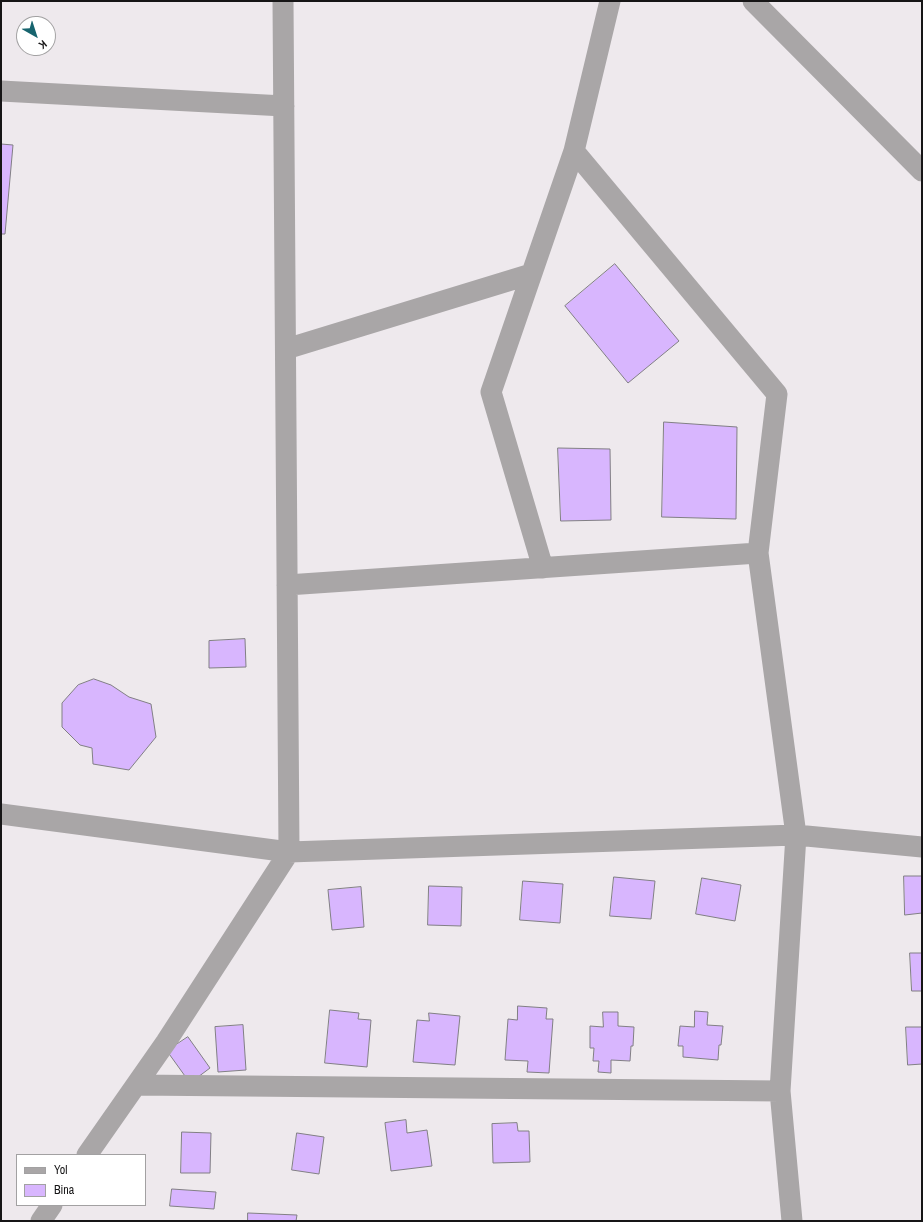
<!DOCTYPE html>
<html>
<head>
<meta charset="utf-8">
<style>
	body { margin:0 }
	#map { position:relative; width:923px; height:1222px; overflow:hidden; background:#eee9ed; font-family:"Archivo Narrow",sans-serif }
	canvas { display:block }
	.frame { position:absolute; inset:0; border:2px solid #161516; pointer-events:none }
	.legend { position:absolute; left:16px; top:1154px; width:130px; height:52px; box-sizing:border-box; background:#fff; border:1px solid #a2a1a2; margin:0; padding:5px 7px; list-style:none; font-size:12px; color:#161516 }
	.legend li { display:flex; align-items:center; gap:8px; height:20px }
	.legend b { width:20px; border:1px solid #a2a1a2 }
	.north { position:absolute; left:16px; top:16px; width:40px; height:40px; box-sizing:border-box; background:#fff; border:1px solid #a2a1a2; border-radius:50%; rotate:141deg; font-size:11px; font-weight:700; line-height:16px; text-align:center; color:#161516 }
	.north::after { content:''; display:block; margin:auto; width:14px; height:18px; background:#17646e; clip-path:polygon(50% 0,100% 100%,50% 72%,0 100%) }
</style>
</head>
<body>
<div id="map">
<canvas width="923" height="1222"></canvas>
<div class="frame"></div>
<ul class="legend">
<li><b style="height:5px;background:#a9a6a7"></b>Yol</li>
<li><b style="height:11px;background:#d8b6fe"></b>Bina</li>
</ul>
<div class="north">K</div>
</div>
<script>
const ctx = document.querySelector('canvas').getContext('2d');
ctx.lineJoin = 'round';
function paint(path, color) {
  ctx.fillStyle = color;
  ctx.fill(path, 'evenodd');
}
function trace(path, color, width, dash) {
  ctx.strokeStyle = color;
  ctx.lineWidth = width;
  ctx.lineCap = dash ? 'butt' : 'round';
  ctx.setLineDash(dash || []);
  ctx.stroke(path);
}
const building = new Path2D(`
	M1 144 13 145 5 234H1Z
	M615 264 679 341 628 383 565 306Z
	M664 422 737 427 736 519 662 517Z
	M558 448 610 449 611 520 561 521Z
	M245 639 246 667 209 668V641Z
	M94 679 111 685 129 697 151 704 156 737 129 770 93 764 92 748 80 745 62 727V703L78 685Z
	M904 876H922V913L905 915Z
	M614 877 655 881 651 919 610 916Z
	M702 878 741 885 735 921 696 914Z
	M523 881 563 884 560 923 520 920Z
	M429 886 462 887 461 926 428 925Z
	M361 887 364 927 332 930 328 890Z
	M910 953H922V991H912Z
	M518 1006 547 1008 546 1019H553L549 1073 527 1072 528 1061 505 1060 508 1019 517 1020Z
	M330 1010 359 1013 358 1019 371 1020 367 1067 325 1063Z
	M695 1011 708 1012 707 1025 723 1026 721 1045H719L718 1060 683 1057V1046H678L680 1026 694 1027Z
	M603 1012H618V1026L634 1027 633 1046H631L630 1061 611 1060V1073L598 1072 599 1061H593L594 1048H590V1026L603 1027Z
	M429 1013 460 1016 455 1065 413 1062 417 1020 429 1021Z
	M243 1025 246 1070 218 1072 215 1027Z
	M906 1027H922V1064L908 1065Z
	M188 1037 210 1068 190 1083 167 1051Z
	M406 1120 407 1133 427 1130 432 1166 391 1171 385 1123Z
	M517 1123 518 1131H529L530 1162 493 1163 492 1124Z
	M182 1132 211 1133 210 1173H181Z
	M297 1133 324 1137 319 1174 292 1170Z
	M172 1189 216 1192 214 1209 170 1206Z
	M248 1213 297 1215 296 1221H248Z`);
const street = new Path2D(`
	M753 1 922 171
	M1 91 284 106
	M574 151 777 394 758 553 796 835 780 1091 792 1221
	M286 349 531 274
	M543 568 491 392 574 151 610 1
	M287 585 758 553
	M1 814 289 852 796 835 922 847
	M136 1085 780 1091
	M87 1155 166 1042 289 852 283 1
	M41 1221 52 1205`);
paint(building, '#d8b6fe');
trace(building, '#817f84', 1);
trace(street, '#a9a6a7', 21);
</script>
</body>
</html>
